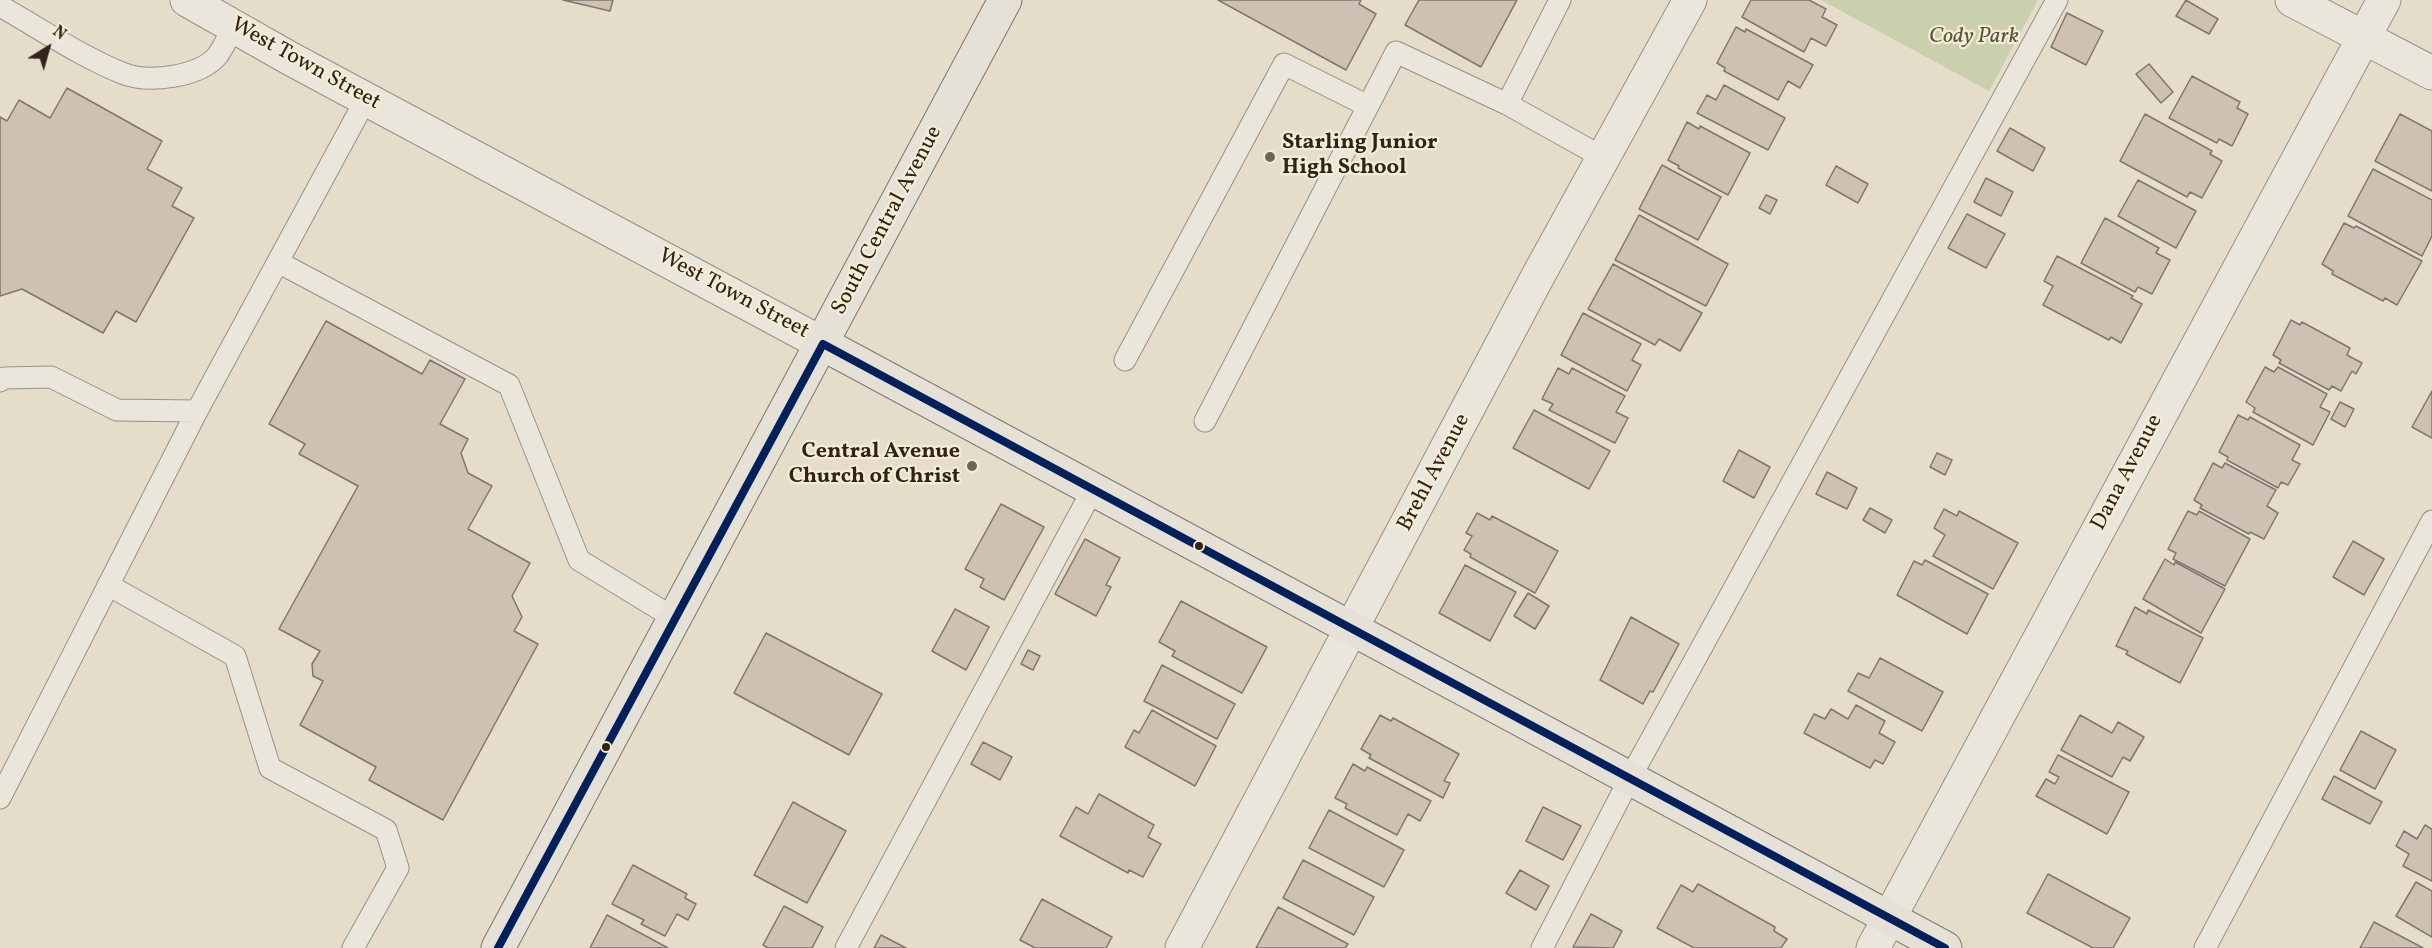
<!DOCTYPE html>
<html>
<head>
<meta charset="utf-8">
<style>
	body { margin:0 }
	#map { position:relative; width:2432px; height:948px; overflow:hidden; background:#e5ddca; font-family:Vollkorn,serif }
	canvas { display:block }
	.north { position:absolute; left:18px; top:18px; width:60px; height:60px; -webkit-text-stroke:4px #f5ecd5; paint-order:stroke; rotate:37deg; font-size:16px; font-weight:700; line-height:24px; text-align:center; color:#2f231a }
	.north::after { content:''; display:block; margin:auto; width:21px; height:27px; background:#2f231a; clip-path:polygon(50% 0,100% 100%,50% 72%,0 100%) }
</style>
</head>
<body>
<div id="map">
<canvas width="2432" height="948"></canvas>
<div class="north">N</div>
</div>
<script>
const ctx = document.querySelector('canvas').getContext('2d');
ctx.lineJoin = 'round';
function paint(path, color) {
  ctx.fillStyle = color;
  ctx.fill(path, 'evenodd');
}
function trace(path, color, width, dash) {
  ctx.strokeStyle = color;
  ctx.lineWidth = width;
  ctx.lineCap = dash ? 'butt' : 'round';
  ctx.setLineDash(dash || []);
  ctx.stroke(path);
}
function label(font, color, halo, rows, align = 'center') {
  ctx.font = font + ' Vollkorn,serif';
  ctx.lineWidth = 4.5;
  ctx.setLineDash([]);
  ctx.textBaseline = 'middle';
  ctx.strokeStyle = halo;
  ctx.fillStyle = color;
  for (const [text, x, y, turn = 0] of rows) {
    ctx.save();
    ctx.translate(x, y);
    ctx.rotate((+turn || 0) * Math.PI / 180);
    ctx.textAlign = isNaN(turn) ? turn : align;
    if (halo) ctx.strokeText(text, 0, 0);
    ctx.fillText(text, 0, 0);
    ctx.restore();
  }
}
const green = new Path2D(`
	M1821 0H2038L1989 91Z`);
const building = new Path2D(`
	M563 0H613L610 11Z
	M1218 0H1361L1359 4 1376 14 1346 70Z
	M1419 0H1517L1481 67 1405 25Z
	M1751 0H1809L1826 9 1822 17 1837 25 1826 46 1811 38 1804 52 1742 17Z
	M2186 0 2218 19 2209 34 2176 16Z
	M2067 13 2103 31 2086 65 2051 47Z
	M1736 27 1745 32 1746 29 1813 65 1800 88 1788 81 1778 100 1724 71 1725 68 1717 63Z
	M2149 64 2173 92 2161 103 2136 74Z
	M2192 76 2240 102 2237 108 2248 114 2232 146 2219 139 2217 143 2169 118Z
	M1724 85 1785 118 1768 150 1697 113 1707 95 1716 100Z
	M67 88 162 141 147 169 182 188 172 206 194 218 136 322 116 311 103 333 22 289 0 296V117L7 121 19 100 50 118Z
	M2145 114 2212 151 2210 154 2222 161 2202 198 2190 192 2187 197 2120 161Z
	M2400 114 2432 131V191L2375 161Z
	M1687 122 1699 129 1700 126 1750 153 1728 195 1678 168 1679 166 1668 160Z
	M2010 128 2045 148 2033 171 1997 151Z
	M1662 165 1721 197 1698 240 1639 209Z
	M1836 166 1868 184 1858 203 1826 185Z
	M2373 169 2432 200V236L2422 256 2348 216Z
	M1986 178 2013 192 2001 216 1974 202Z
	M2138 180 2196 211 2176 248 2118 216Z
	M1766 195 1777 200 1770 214 1759 208Z
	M1967 214 2005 234 1986 268 1948 248Z
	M1639 215 1728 264 1706 306 1615 260Z
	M2105 218 2159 248 2156 253 2170 260 2152 294 2138 287 2135 292 2081 263Z
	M2344 223 2354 228 2356 226 2422 261 2397 305 2385 298 2383 301 2332 274 2333 271 2322 264Z
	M2057 256 2133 296 2131 298 2142 304 2121 343 2111 337 2109 340 2043 305 2053 286 2044 281Z
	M1613 264 1702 313 1680 351 1659 339 1655 345 1588 309Z
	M1583 313 1641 344 1632 360 1641 365 1627 391 1561 355Z
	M2291 320 2300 325 2302 322 2350 348 2347 355 2362 363 2356 374 2352 371 2341 391 2332 386 2329 390 2279 363 2281 360 2273 355Z
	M326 321 422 374 430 360 465 379 440 424 468 439 461 453 468 473 492 486 468 529 530 563 512 596 522 617 514 631 538 644 443 820 369 780 376 767 300 725 323 681 313 676 312 664 320 651 279 629 358 486 299 454 305 444 269 424Z
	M2265 367 2274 372 2278 367 2327 394 2320 407 2330 412 2313 445 2253 412 2255 408 2246 402Z
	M1558 368 1569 374 1572 368 1625 396 1616 412 1628 418 1615 443 1549 410 1553 404 1542 399Z
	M2432 391V438L2412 427Z
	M2340 402 2354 409 2345 427 2331 419Z
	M1534 410 1610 451 1589 489 1513 448Z
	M2238 415 2248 420 2250 417 2300 445 2292 460 2300 464 2288 485 2281 482 2278 488 2227 460 2228 457 2219 452Z
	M1739 450 1770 467 1754 498 1723 481Z
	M1937 453 1952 460 1945 475 1930 467Z
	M2213 463 2222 468 2225 463 2276 490 2267 506 2278 513 2264 539 2250 532 2249 534 2200 508 2202 505 2194 500Z
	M1827 472 1857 488 1847 509 1816 494Z
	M1001 504 1044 527 1004 600 980 587 984 579 965 569Z
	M1870 508 1892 520 1885 533 1863 520Z
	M1944 509 1957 516 1959 511 2018 543 1993 589 1933 556 1945 535 1934 528Z
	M2188 511 2197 515 2199 511 2250 539 2225 586 2173 559 2176 553 2168 549Z
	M1477 513 1490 520 1492 516 1558 551 1535 593 1470 557 1471 554 1464 550 1472 536 1466 533Z
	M1085 539 1120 558 1106 585 1111 587 1096 616 1055 594Z
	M2353 541 2384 559 2364 595 2333 577Z
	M2165 559 2174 565 2175 562 2225 589 2201 633 2143 599Z
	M1925 560 1988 594 1967 634 1897 595 1914 561 1922 565Z
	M1465 565 1516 592 1490 641 1439 613Z
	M1528 593 1549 606 1535 629 1514 616Z
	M1181 601 1267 647 1242 693 1172 656 1175 651 1159 642Z
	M2135 607 2147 614 2148 610 2203 638 2180 683 2126 654 2128 651 2116 646Z
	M955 609 989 627 966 670 932 651Z
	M1631 617 1679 644 1653 692 1650 691 1643 704 1600 680Z
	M766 633 882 694 849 755 734 693Z
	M1028 650 1040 656 1033 670 1021 664Z
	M1880 658 1943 692 1922 731 1848 691 1858 673 1869 678Z
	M1162 665 1235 704 1217 739 1144 701Z
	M1856 705 1885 721 1879 733 1895 742 1883 764 1875 760 1870 768 1804 733 1814 714 1825 719 1831 709 1848 719Z
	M1152 710 1216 746 1195 786 1125 747 1134 730 1139 733Z
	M1380 715 1391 721 1393 718 1459 754 1444 781 1450 783 1443 798 1369 758 1371 755 1361 749Z
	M2080 715 2112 733 2118 722 2144 737 2130 761 2123 757 2112 777 2061 750Z
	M2361 731 2396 750 2375 789 2340 770Z
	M983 742 1012 757 1000 780 971 764Z
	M2058 755 2129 792 2107 834 2036 796 2046 779 2055 784 2059 777 2049 772Z
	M1353 764 1365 771 1367 767 1431 801 1420 821 1408 814 1397 835 1345 808 1347 804 1335 798Z
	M2334 776 2382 802 2370 824 2322 799Z
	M1099 794 1154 825 1148 837 1161 844 1143 877 1129 870 1128 873 1060 836 1076 807 1088 814Z
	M793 802 846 831 807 903 754 875Z
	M1543 807 1581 826 1563 860 1526 841Z
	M1329 810 1404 850 1384 887 1309 848Z
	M2425 825 2432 829V881L2403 866 2409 854 2396 846 2404 831 2417 839Z
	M1303 860 1374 897 1354 935 1283 898Z
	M633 865 687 894 685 898 696 904 688 920 677 914 665 936 641 924 644 920 612 904Z
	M1520 870 1549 886 1536 910 1506 893Z
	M2048 874 2130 918 2113 948H2093L2027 913Z
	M2416 882 2432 891V937L2396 916Z
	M1698 884 1775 927 1774 931 1787 939 1781 948H1694L1657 928 1681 885 1693 892Z
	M1042 899 1112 937 1106 948H1035L1020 940Z
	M784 906 823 927 812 948H768L763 945Z
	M1278 907 1348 944 1345 948H1256Z
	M1591 914 1622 931 1613 948 1573 947Z
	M607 915 668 948H590Z
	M2374 922 2423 948H2360Z
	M881 935 906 948H874Z`);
const service = new Path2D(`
	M1560 0 1507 104 1604 158
	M0 6C39 28 82 57 122 73 148 84 200 77 218 55 224 46 229 36 234 26
	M278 262 509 385 579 560 674 618
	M1125 360 1284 64 1368 106
	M0 381 4 378 51 377 117 410 197 411 366 99
	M1205 421 1396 52 1507 104
	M108 585 235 656 270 768 386 830 398 868 353 948
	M0 798 197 411
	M846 948 1093 489
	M1542 948 1630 778 2057 0
	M2205 948 2432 521`);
const minor = new Path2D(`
	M187 0 291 59 823 344
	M2292 0 2432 73
	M1182 948 1538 276 1690 0
	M1873 948 2384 0`);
const primary = new Path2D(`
	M823 344 1945 948
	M498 948 1005 0`);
const bus1 = new Path2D(`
	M823 344 1945 948
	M498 948 823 344`);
const markers = [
	[1270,157,6,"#6f6458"],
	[972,466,6,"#6f6458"],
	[1199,546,5,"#2f231a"],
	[606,747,5,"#2f231a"]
];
const parkNames = [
	["Cody Park",1974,38]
];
const streetNames = [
	["West Town Street",305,65,29],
	["South Central Avenue",888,221,-62],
	["West Town Street",733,295,28],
	["Brehl Avenue",1435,473,-62],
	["Dana Avenue",2128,473,-62]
];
const poiNames = [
	["Starling Junior",1282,144],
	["High School",1282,169],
	["Central Avenue",960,453,"right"],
	["Church of Christ",960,478,"right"]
];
paint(green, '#cacfae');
paint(building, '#cfc0b4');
trace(building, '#7d776d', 1.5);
trace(service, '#969185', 23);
trace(minor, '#969185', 35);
trace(primary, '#7d776d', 35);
trace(service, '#eae6dc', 21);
trace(minor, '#eae6dc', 33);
trace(primary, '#e6e1d7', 33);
trace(bus1, '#00205b', 8);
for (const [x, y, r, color] of markers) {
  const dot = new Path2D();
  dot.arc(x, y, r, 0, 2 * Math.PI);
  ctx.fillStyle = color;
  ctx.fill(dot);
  trace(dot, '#f5ecd5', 2);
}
label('italic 22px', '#575340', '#f5ecd5', parkNames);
label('22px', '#2f231a', '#f5ecd5', streetNames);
label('bold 22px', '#2f231a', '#f5ecd5', poiNames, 'left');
</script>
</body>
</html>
